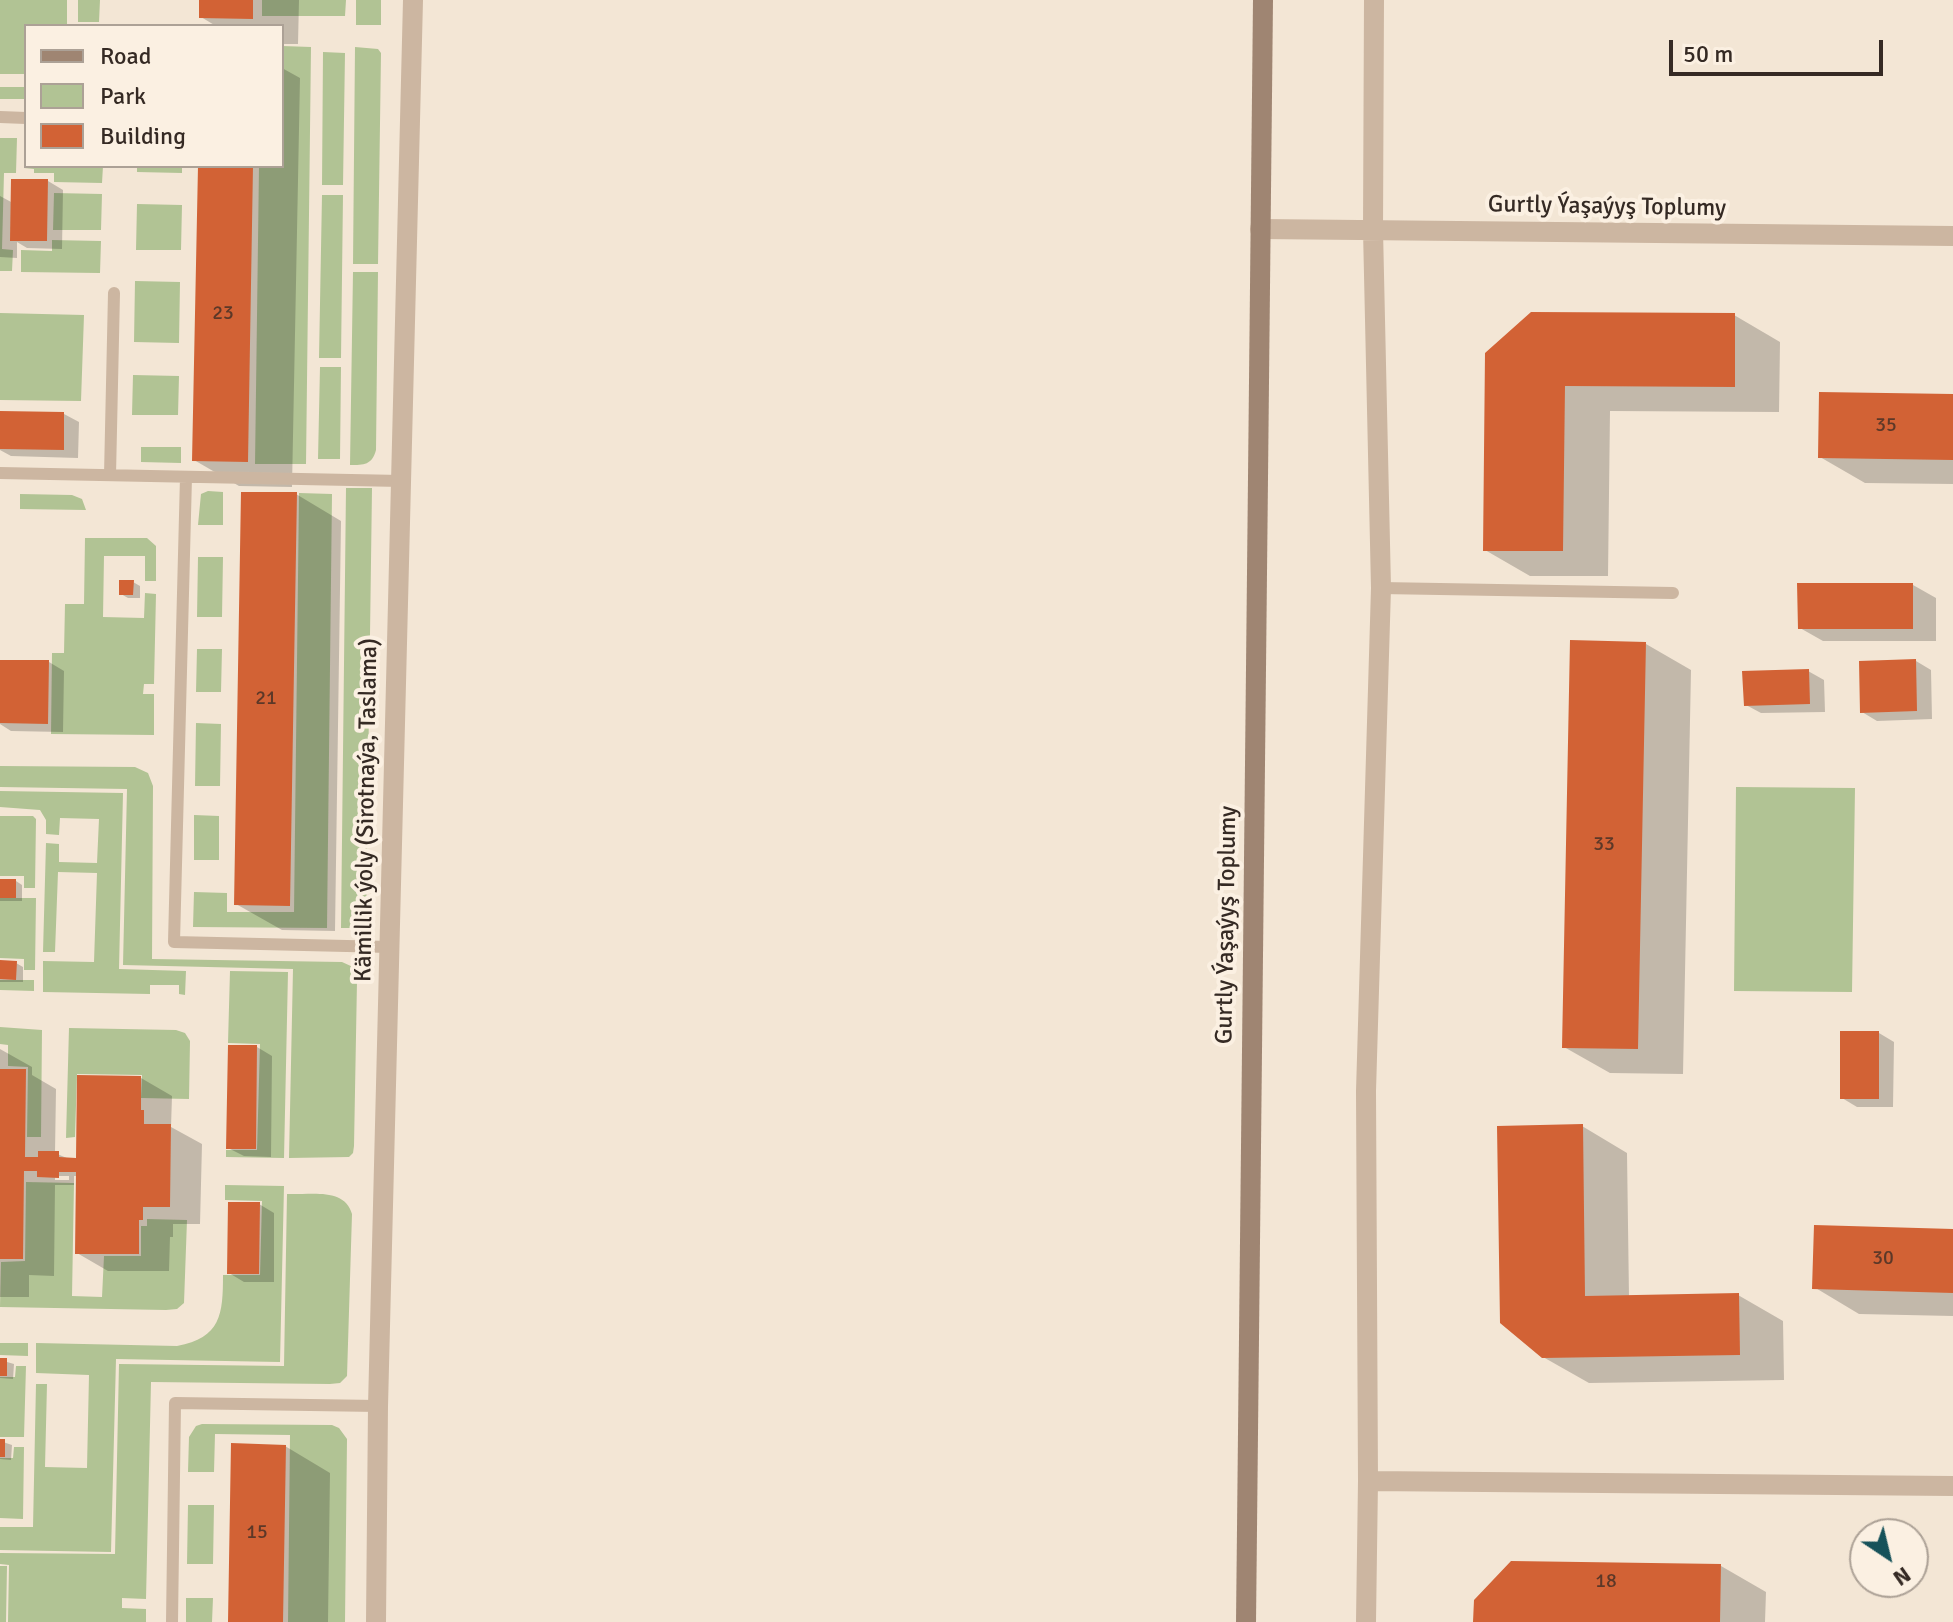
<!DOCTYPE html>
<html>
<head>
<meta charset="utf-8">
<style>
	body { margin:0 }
	#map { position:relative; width:1953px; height:1622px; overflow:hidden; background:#f3e6d5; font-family:Signika,sans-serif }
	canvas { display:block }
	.legend { position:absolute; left:24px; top:24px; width:260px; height:144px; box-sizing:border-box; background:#fbf0e2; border:2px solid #aca196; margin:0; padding:10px 14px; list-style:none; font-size:24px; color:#352a24 }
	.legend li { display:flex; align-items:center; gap:16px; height:40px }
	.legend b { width:40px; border:2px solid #aca196 }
	.north { position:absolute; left:1849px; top:1518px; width:80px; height:80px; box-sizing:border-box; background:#fbf0e2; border:2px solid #aca196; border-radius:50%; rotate:145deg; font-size:22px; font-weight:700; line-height:32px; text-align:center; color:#352a24 }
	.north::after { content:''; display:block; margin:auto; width:28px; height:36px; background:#16525a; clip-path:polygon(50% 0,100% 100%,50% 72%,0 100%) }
	.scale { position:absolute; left:1669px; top:40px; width:214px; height:36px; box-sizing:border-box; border:4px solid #352a24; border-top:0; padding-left:10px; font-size:24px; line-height:28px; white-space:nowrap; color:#352a24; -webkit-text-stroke:6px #fbf0e2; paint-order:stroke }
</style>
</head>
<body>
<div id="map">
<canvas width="1953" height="1622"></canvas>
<ul class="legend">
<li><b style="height:10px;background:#9f8572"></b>Road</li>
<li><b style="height:22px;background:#b1c394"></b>Park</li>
<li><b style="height:22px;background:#d26235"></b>Building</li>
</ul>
<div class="north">N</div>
<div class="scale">50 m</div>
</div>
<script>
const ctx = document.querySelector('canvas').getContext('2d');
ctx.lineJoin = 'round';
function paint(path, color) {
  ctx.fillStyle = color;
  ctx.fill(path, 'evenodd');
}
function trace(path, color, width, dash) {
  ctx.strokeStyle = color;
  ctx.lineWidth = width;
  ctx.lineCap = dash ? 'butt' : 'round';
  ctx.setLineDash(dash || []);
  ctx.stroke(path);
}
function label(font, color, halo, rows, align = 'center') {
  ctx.font = font + ' Signika,sans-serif';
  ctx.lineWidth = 8;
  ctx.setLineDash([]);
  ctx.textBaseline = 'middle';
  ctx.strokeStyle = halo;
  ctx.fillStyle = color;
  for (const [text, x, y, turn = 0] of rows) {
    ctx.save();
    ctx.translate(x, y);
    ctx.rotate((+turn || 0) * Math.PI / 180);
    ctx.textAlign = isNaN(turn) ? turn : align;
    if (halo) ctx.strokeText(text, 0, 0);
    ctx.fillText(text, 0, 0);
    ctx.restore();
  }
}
const green = new Path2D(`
	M0 0H67V26H26V74H0Z
	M78 0H100L99 22H78Z
	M262 0H346L345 16H262Z
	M356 0H381V25H356Z
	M282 46 311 47 306 464H255L259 166H282Z
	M355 47 378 49 381 53 378 264H353Z
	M323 52 345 53 343 185H322Z
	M0 87H26V99H0Z
	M0 138H17L16 173H4L2 249 13 250 12 271H0Z
	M25 139 26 166H103L102 183 54 182V173H34V169L24 168Z
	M137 166H182V173L137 172Z
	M54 193 102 194 101 230H53Z
	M322 195H343L341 358H319Z
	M137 204 182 205 181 250H136Z
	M52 240 101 241 100 273 21 272V250L52 251Z
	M353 272H378L376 450C372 465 364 465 350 465Z
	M135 281 180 282 179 343 134 342Z
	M0 313 84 315 81 401 0 400Z
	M320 367H341L340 459H318Z
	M133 375 179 376 178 415H132Z
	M141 447H181V463L141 462Z
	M346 488H372L366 928H341Z
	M208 491 223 492V525H198L201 494Z
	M299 493 332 494 327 928 193 927 194 892 227 893V912H294Z
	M20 494 72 495 82 499 86 510 20 509Z
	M85 538H147L156 546V581H145V556H104L103 617 144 618 145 593 156 594 154 684H144L143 694H154V735L51 734 52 653H64L65 604H84Z
	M198 557H223L222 617H197Z
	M197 649H222L221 692H196Z
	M196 723 221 724 220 786H195Z
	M0 766 135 767 148 773 153 786 152 959 342 962 353 967 357 981 354 1146 353 1153 349 1157 289 1158 293 969 123 965 127 789 0 787Z
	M1736 787 1855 788 1852 992 1734 991Z
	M0 791 123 793 119 969 186 971 185 995 179 994V985H150V994L43 992V961L94 962 97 873 58 872 55 952H43L46 843 59 844V862L97 863 99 819 60 818 59 835 46 834V820L40 810 0 807Z
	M194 815 219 816V860H194Z
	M0 816H33L36 819 35 888H24V876H0Z
	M0 898H36L35 970H24V959L0 958Z
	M230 971 288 972 284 1158 226 1157V1150H257L260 1044 228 1043Z
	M0 980H34V991L0 990Z
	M0 1027 42 1030 41 1137H27L28 1067 8 1066V1045L0 1044Z
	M69 1028 176 1030 185 1033 190 1041 189 1099 141 1098 142 1075 77 1074 75 1137 66 1138Z
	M26 1182 74 1183 72 1296 102 1297 104 1256H141V1226H147V1219L187 1220 184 1303 177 1309 166 1310 0 1307 1 1262 25 1261Z
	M225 1185 284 1186 280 1362 116 1359 111 1552 0 1550V1527H33L36 1384H47L45 1467 87 1468 89 1375 36 1373V1343L177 1346C221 1338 223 1314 223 1275H260L262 1201 225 1200Z
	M287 1194C310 1195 345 1187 352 1214L347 1376 340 1383 330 1384 151 1382 146 1599 122 1598V1608L146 1609V1622H8L9 1565 0 1564V1553L115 1554 119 1364 284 1366Z
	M0 1343H28V1356L0 1355Z
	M16 1366H26L24 1437H0V1377H15Z
	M202 1424 332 1425 339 1428 347 1439 345 1622H288L290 1435 215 1434 214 1472H188L189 1437 196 1426Z
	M14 1447H24L23 1519 0 1518V1458H13Z
	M188 1505H214L213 1564H187Z
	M0 1566H7L6 1622H0Z
	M186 1598H213L212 1622H186Z`);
const shadow = new Path2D(`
	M201 0H299L298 44H282V26H216L201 17Z
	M282 68 300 78 292 487 239 486 194 460 200 166H282Z
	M48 181 63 190 62 249 27 248 17 242V258L0 257V196L13 203Z
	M1734 315 1780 342 1779 412 1610 411 1608 576H1530L1485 550 1487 354Z
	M1953 396V484L1865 483 1820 457Z
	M0 413 64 414 79 422 78 458 11 456 0 450Z
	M296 494 341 521 335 931 282 930 236 904Z
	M133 582 140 586V598H128L121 594Z
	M1913 585 1936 598V641H1823L1800 628Z
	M1646 644 1691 670 1683 1074 1610 1073 1564 1047Z
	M1916 661 1931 670 1932 719 1877 721 1862 712Z
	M0 662H49L64 671 63 732 11 731 0 724Z
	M1808 671 1824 680 1825 712 1761 713 1746 705Z
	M0 881H16L22 885V901H0Z
	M0 962 16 963 23 967V982H0Z
	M1879 1033 1894 1042 1893 1107H1857L1842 1098Z
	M257 1047 272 1056 271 1157 244 1156 228 1148Z
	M0 1049 32 1067V1075L56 1089 55 1153 69 1159 78 1160 141 1078 172 1096 171 1127 202 1144 200 1224H173V1237H170L169 1271H108L77 1253 78 1176H74V1185H55L54 1276 29 1275V1297H0ZM55 1176H69V1180H55Z
	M1582 1126 1627 1153 1629 1297 1738 1295 1783 1321 1784 1380 1589 1383 1543 1357Z
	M259 1204 274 1213V1282H244L229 1273Z
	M1953 1231V1316L1859 1314 1814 1287Z
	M0 1360 14 1364 13 1379 0 1378Z
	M0 1441 12 1445 11 1460 0 1459Z
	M285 1446 330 1473 328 1622H230Z
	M1721 1566 1766 1592 1765 1622H1475Z`);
const building = new Path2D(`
	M199 0H253V19L199 18Z
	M198 166H253L248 462 192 461Z
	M11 179H48L47 241H10Z
	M1531 312 1735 313V387L1565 386 1563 551H1483L1485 353Z
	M1819 392 1953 394V460L1818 458Z
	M0 411 64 412V450L0 449Z
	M241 492H297L290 906 234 905Z
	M119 580H134L133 595H119Z
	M1797 583H1913V629H1798Z
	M1570 640 1646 642 1638 1049 1562 1048Z
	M1916 659 1917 711 1860 713 1859 661Z
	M0 660H49L48 724 0 723Z
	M1809 669 1810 704 1744 706 1742 671Z
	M0 879H16V898H0Z
	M0 960 17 961 16 980 0 979Z
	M1840 1031H1879V1099H1840Z
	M228 1045H257L256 1149H226Z
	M0 1069H26L25 1157H38V1151H59V1157L76 1158 77 1075 141 1076V1110H144V1124H171L170 1207H143V1220H139V1254H75L76 1172H59V1178L37 1177V1171H24L23 1259H0Z
	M1583 1124 1585 1296 1739 1293 1740 1355 1542 1358 1500 1323 1497 1126Z
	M228 1202H260L259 1274H227Z
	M1814 1225 1953 1229V1293L1812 1289Z
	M0 1358H7V1376H0Z
	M0 1439H5V1457H0Z
	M231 1443 286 1445 283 1622H228Z
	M1511 1561 1721 1564 1720 1622H1473L1474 1600Z`);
const lane = new Path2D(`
	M0 117 26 118
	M0 473 401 481
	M110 475 114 293
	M186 477 174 942 390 947
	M1381 588 1673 593
	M172 1622 175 1403 378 1406`);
const street = new Path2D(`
	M1260 229 1953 236
	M1368 1481 1953 1486
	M376 1622 378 1406 413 0
	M1366 1622 1368 1481 1366 1091 1381 588 1373 230 1374 0`);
const secondary = new Path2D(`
	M1246 1622 1263 0`);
const numberNames = [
	["23",223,314],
	["35",1886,426],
	["21",266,699],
	["33",1604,845],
	["30",1883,1259],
	["15",257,1533],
	["18",1606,1582]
];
const streetNames = [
	["Gurtly Ýaşaýyş Toplumy",1607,207,1],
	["Kämillik ýoly (Sirotnaýa, Taslama)",367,810,-89],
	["Gurtly Ýaşaýyş Toplumy",1227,925,-89]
];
paint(green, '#b1c394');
paint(shadow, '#0003');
paint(building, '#d26235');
trace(lane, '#ccb6a1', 12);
trace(street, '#ccb6a1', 20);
trace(secondary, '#9f8572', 20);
label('20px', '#5c3828', null, numberNames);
label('24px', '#352a24', '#fbf0e2', streetNames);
</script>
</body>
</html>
